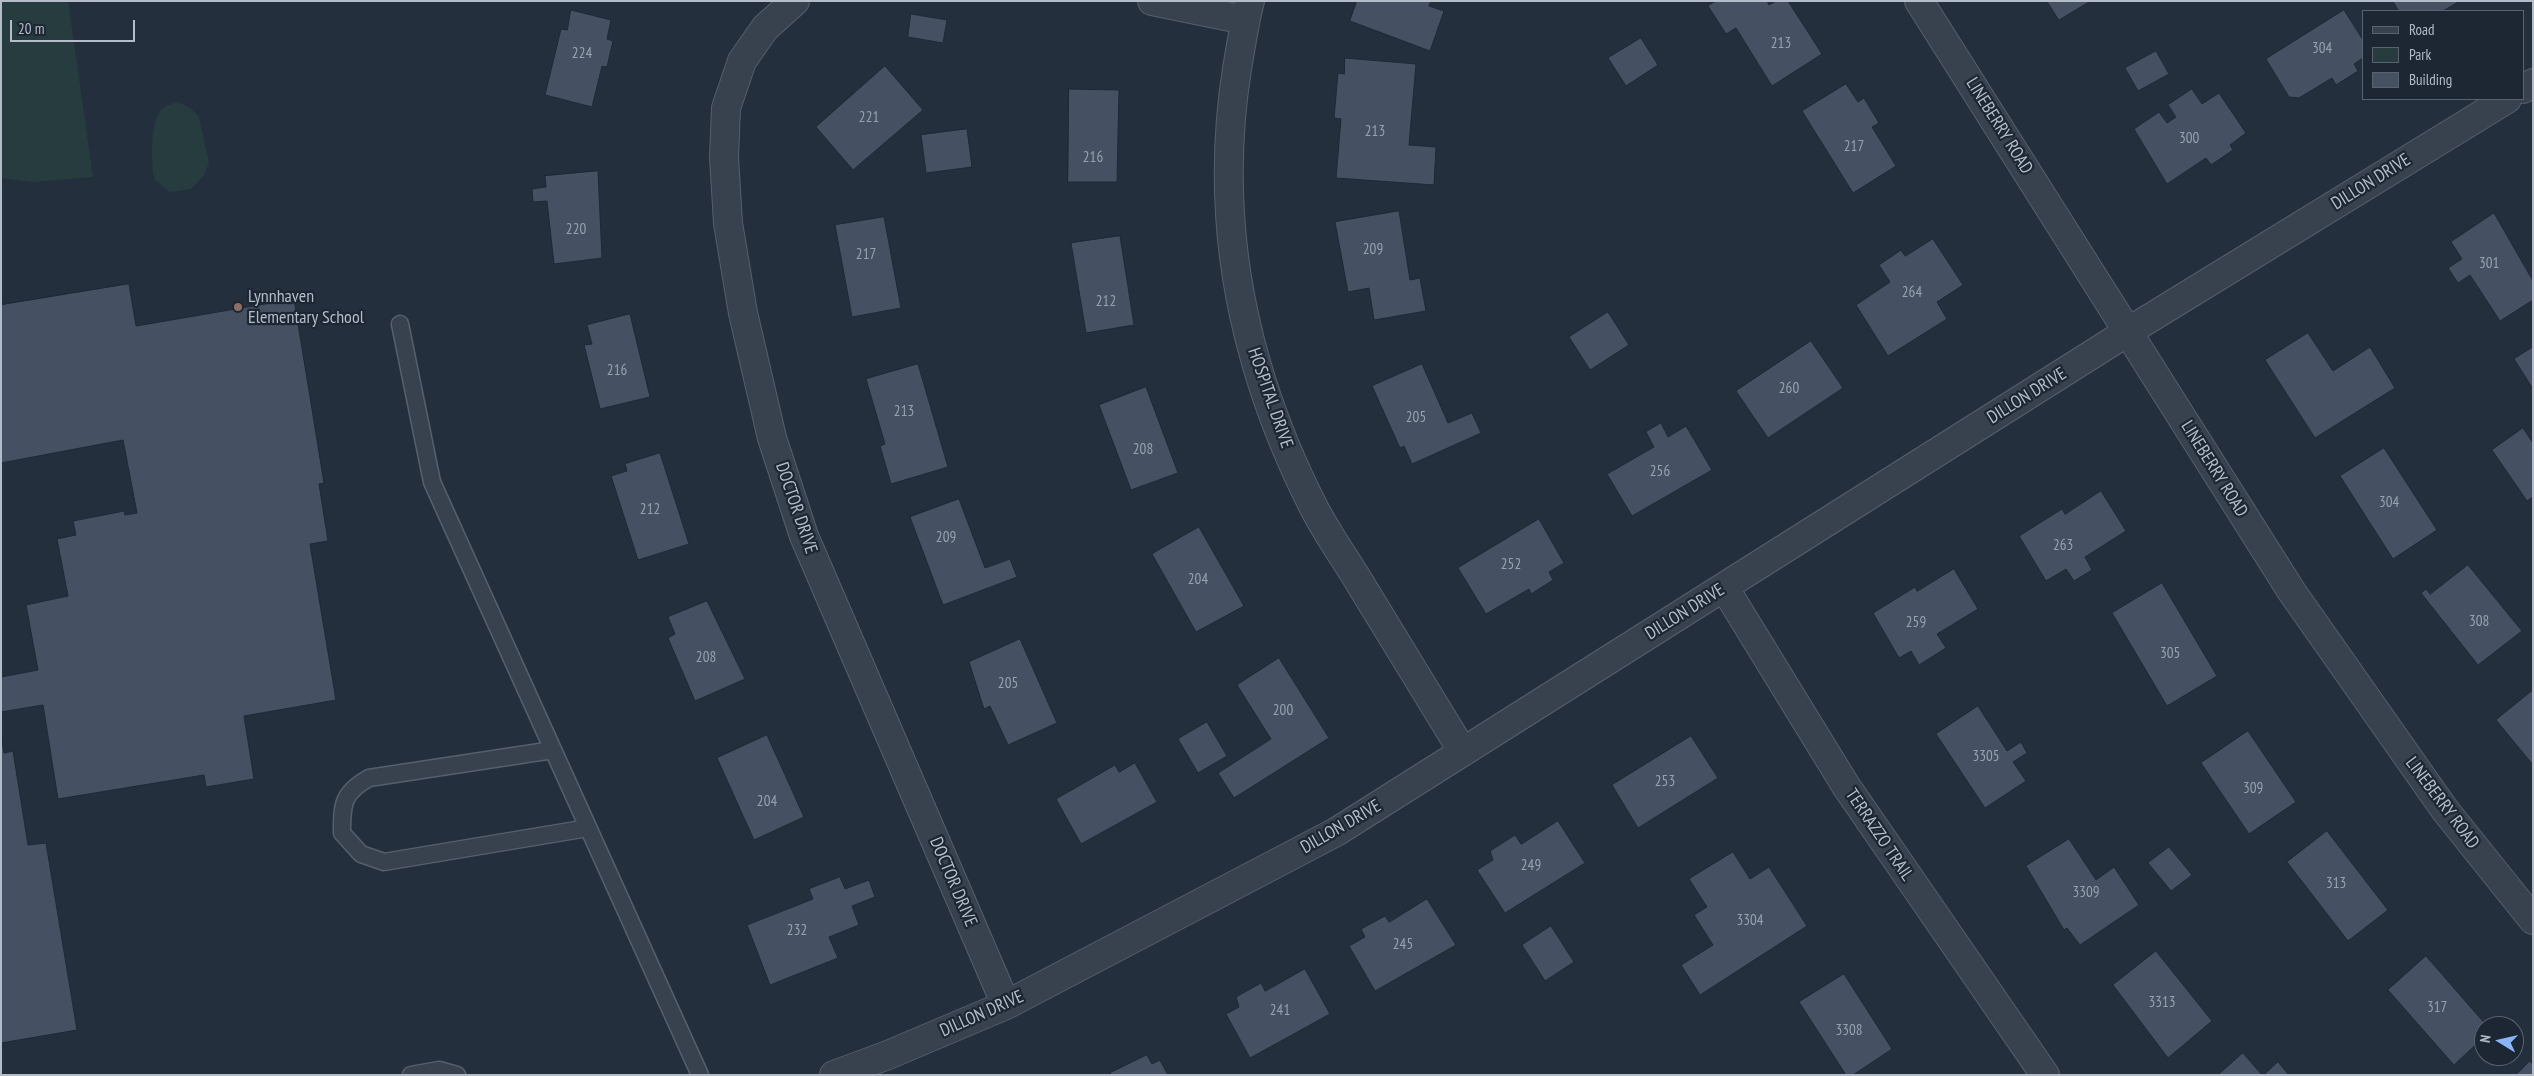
<!DOCTYPE html>
<html>
<head>
<meta charset="utf-8">
<style>
	body { margin:0 }
	#map { position:relative; width:2534px; height:1076px; overflow:hidden; background:#242f3e; font-family:"PT Sans Narrow",sans-serif }
	canvas { display:block }
	.frame { position:absolute; inset:0; border:2px solid #b4bcc9; pointer-events:none }
	.legend { position:absolute; left:2362px; top:10px; width:162px; height:90px; box-sizing:border-box; background:#1d2633; border:1px solid #59626f; margin:0; padding:6px 9px; list-style:none; font-size:15px; color:#b4bcc9 }
	.legend li { display:flex; align-items:center; gap:10px; height:25px }
	.legend b { width:25px; border:1px solid #59626f }
	.north { position:absolute; left:2474px; top:1016px; width:50px; height:50px; box-sizing:border-box; background:#1d2633; border:1px solid #59626f; border-radius:50%; rotate:279deg; font-size:14px; font-weight:700; line-height:20px; text-align:center; color:#b4bcc9 }
	.north::after { content:''; display:block; margin:auto; width:18px; height:22px; background:#8ab4f8; clip-path:polygon(50% 0,100% 100%,50% 72%,0 100%) }
	.scale { position:absolute; left:10px; top:20px; width:125px; height:22px; box-sizing:border-box; border:2px solid #b4bcc9; border-top:0; padding-left:6px; font-size:15px; line-height:18px; white-space:nowrap; color:#b4bcc9; -webkit-text-stroke:4px #1d2633; paint-order:stroke }
</style>
</head>
<body>
<div id="map">
<canvas width="2534" height="1076"></canvas>
<div class="frame"></div>
<ul class="legend">
<li><b style="height:6px;background:#38414e"></b>Road</li>
<li><b style="height:14px;background:#263c3f"></b>Park</li>
<li><b style="height:14px;background:#455162"></b>Building</li>
</ul>
<div class="north">N</div>
<div class="scale">20 m</div>
</div>
<script>
const ctx = document.querySelector('canvas').getContext('2d');
ctx.lineJoin = 'round';
function paint(path, color) {
  ctx.fillStyle = color;
  ctx.fill(path, 'evenodd');
}
function trace(path, color, width, dash) {
  ctx.strokeStyle = color;
  ctx.lineWidth = width;
  ctx.lineCap = dash ? 'butt' : 'round';
  ctx.setLineDash(dash || []);
  ctx.stroke(path);
}
function label(font, color, halo, rows, align = 'center') {
  ctx.font = font + ' "PT Sans Narrow",sans-serif';
  ctx.lineWidth = 4.5;
  ctx.setLineDash([]);
  ctx.textBaseline = 'middle';
  ctx.strokeStyle = halo;
  ctx.fillStyle = color;
  for (const [text, x, y, turn = 0] of rows) {
    ctx.save();
    ctx.translate(x, y);
    ctx.rotate((+turn || 0) * Math.PI / 180);
    ctx.textAlign = isNaN(turn) ? turn : align;
    if (halo) ctx.strokeText(text, 0, 0);
    ctx.fillText(text, 0, 0);
    ctx.restore();
  }
}
const green = new Path2D(`
	M1 1H68L93 177 32 182 1 178Z
	M178 102 190 108 199 117 209 163 204 175 191 189 170 192 155 180C150 165 150 118 163 108 167 105 173 104 178 102Z`);
const building = new Path2D(`
	M1357 1H1431L1429 6 1444 11 1430 51 1350 21Z
	M1716 1H1767L1769 5 1776 1H1788L1822 54 1772 86 1736 28 1726 34 1708 6Z
	M2047 1H2089V2L2059 20Z
	M2393 1H2460L2443 11H2399Z
	M571 10 611 20 607 39 613 41 607 67 602 66 592 107 545 95 561 29 567 30Z
	M2344 10 2363 40V58L2354 64 2358 71 2336 85 2332 78 2299 98 2289 97 2266 59Z
	M911 14 947 20 943 43 908 37Z
	M1641 38 1658 65 1626 86 1608 58Z
	M2156 51 2169 74 2138 91 2125 68Z
	M1345 58 1416 64 1409 145 1436 147 1434 185 1336 178 1341 119 1334 118 1338 73 1344 74Z
	M885 66 923 110 853 170 816 127Z
	M1846 84 1858 102 1864 98 1879 123 1872 127 1896 166 1853 193 1802 111Z
	M1069 89 1119 90 1117 182H1068Z
	M2192 89 2202 104 2219 93 2246 133 2230 145 2233 150 2211 165 2206 158 2167 184 2134 129 2159 112 2167 123 2176 117 2168 105Z
	M967 129 972 167 926 173 921 135Z
	M598 171 602 258 554 264 547 201 533 202 532 189 546 187 545 176Z
	M1399 211 1410 280 1420 278 1426 311 1374 320 1369 288 1348 292 1335 222Z
	M2494 213 2533 281V300L2500 321 2470 275 2458 283 2448 268 2462 259 2451 242Z
	M884 217 901 308 852 317 835 225Z
	M1120 236 1134 325 1086 333 1071 243Z
	M1933 239 1963 285 1937 302 1947 319 1888 356 1856 305 1890 282 1879 265 1901 250 1905 256Z
	M129 284 136 326 294 299 324 483 319 484 328 541 310 544 336 700 244 716 254 779 206 787 204 775 58 799 43 705 1 712V677L38 670 26 605 68 596 57 539 76 535 73 521 124 511 125 515 137 513 123 440 1 463V305Z
	M1608 312 1629 345 1590 370 1569 337Z
	M630 314 650 397 600 409 584 345 592 344 587 325Z
	M2308 333 2333 371 2370 347 2395 388 2315 438 2265 360Z
	M1811 341 1843 388 1768 438 1736 391Z
	M2533 347V389L2514 359Z
	M918 364 948 467 891 484 880 446 885 444 866 379Z
	M1422 364 1448 423 1472 413 1481 433 1412 464 1404 446 1400 448 1372 386Z
	M1146 387 1178 473 1131 490 1099 405Z
	M1661 423 1668 437 1686 426 1712 470 1632 516 1607 474 1654 447 1646 432Z
	M2523 428 2533 443V497L2527 501 2492 450Z
	M2384 448 2437 530 2393 559 2340 476Z
	M660 453 689 544 638 560 611 476 627 471 625 464Z
	M2101 491 2126 531 2085 557 2092 570 2074 581 2066 569 2046 581 2019 536 2062 509 2065 514Z
	M959 499 985 568 1010 559 1017 577 943 605 910 517Z
	M1539 519 1564 563 1549 572 1553 580 1531 594 1529 589 1486 614 1458 568Z
	M1199 527 1244 606 1196 632 1152 554Z
	M2468 565 2522 631 2478 665 2421 593 2426 589 2430 594Z
	M1954 569 1978 609 1937 634 1946 648 1919 665 1911 651 1899 658 1873 613 1915 587 1917 591Z
	M2162 583 2217 676 2167 706 2112 613Z
	M707 601 745 679 695 701 668 638 675 634 668 617Z
	M1020 639 1057 723 1008 745 990 706 984 709 969 662Z
	M1279 658 1329 738 1234 798 1218 773 1271 739 1237 685Z
	M2533 690V765L2496 720Z
	M1978 706 2007 751 2021 742 2027 753 2013 762 2026 781 1985 808 1936 734Z
	M1207 722 1227 756 1198 773 1178 739Z
	M2248 731 2296 802 2249 834 2201 763Z
	M1 734 4 753 13 751 28 845 46 843 77 1030 1 1043Z
	M767 735 804 817 754 840 717 758Z
	M1691 736 1718 778 1638 828 1612 785Z
	M1135 763 1157 802 1081 844 1056 799 1115 765 1119 772Z
	M1558 821 1585 863 1505 913 1477 870 1493 860 1490 851 1515 835 1521 844Z
	M2327 831 2388 910 2348 941 2287 862Z
	M2069 839 2096 880 2114 867 2139 905 2080 945 2067 928 2064 930 2026 866Z
	M2169 847 2192 875 2171 891 2148 863Z
	M1733 852 1750 879 1769 867 1807 926 1700 995 1681 965 1713 945 1694 915 1707 907 1689 879Z
	M840 877 845 889 869 880 875 897 852 906 859 925 829 937 838 958 770 985 747 925 813 899 809 889Z
	M1427 899 1456 945 1375 991 1349 946 1365 937 1361 929 1385 916 1389 922Z
	M1551 926 1574 962 1545 981 1522 945Z
	M2156 951 2212 1021 2168 1058 2113 985Z
	M2426 956 2487 1026H2484V1037L2454 1065 2388 990Z
	M1305 969 1330 1014 1250 1058 1226 1014 1239 1007 1236 997 1261 983 1265 991Z
	M1844 974 1892 1049 1853 1075H1846L1799 1002Z
	M2243 1053 2262 1075H2218Z
	M1147 1055 1152 1064 1160 1060 1168 1075H1111L1110 1073Z
	M2530 1061 2533 1065V1075H2516Z
	M2278 1062 2289 1075H2264Z`);
const lane = new Path2D(`
	M400 324 432 482 700 1075
	M553 750 369 778C342 793 342 805 342 833L361 854 384 862 588 828
	M411 1075 439 1070 457 1075`);
const street = new Path2D(`
	M795 1 765 28 742 61 726 108 724 157 728 223 743 313 772 438 804 536 1006 1005
	M1152 1 1245 20
	M1250 1C1244 24 1241 46 1237 69 1213 220 1243 366 1311 502 1325 531 1345 558 1361 585 1395 641 1429 696 1463 752
	M1919 1 2292 592 2445 810 2533 920
	M2523 89 2533 83
	M1724 587 1846 786 2045 1075
	M834 1075 888 1055 1006 1005 1336 832 2129 331 2507 99`);
const markers = [
	[238,307,5,"#8d6e63"]
];
const numberNames = [
	["213",1781,44],
	["304",2322,49],
	["224",582,54],
	["221",869,118],
	["213",1375,132],
	["300",2189,139],
	["217",1854,147],
	["216",1093,158],
	["220",576,230],
	["209",1373,250],
	["217",866,255],
	["301",2489,264],
	["264",1912,293],
	["212",1106,302],
	["216",617,371],
	["260",1789,389],
	["213",904,412],
	["205",1416,418],
	["208",1143,450],
	["256",1660,472],
	["304",2389,503],
	["212",650,510],
	["209",946,538],
	["263",2063,546],
	["252",1511,565],
	["204",1198,580],
	["308",2479,622],
	["259",1916,623],
	["305",2170,654],
	["208",706,658],
	["205",1008,684],
	["200",1283,711],
	["3305",1986,757],
	["253",1665,782],
	["309",2253,789],
	["204",767,802],
	["249",1531,866],
	["313",2336,884],
	["3309",2086,893],
	["3304",1750,921],
	["232",797,931],
	["245",1403,945],
	["3313",2162,1003],
	["317",2437,1008],
	["241",1280,1011],
	["3308",1849,1031]
];
const streetNames = [
	["LINEBERRY ROAD",1999,126,58],
	["DILLON DRIVE",2371,182,-32],
	["DILLON DRIVE",2027,396,-32],
	["HOSPITAL DRIVE",1270,398,71],
	["LINEBERRY ROAD",2214,469,58],
	["DOCTOR DRIVE",796,508,71],
	["DILLON DRIVE",1685,612,-32],
	["LINEBERRY ROAD",2442,803,53],
	["DILLON DRIVE",1341,827,-30],
	["TERRAZZO TRAIL",1879,835,56],
	["DOCTOR DRIVE",953,882,67],
	["DILLON DRIVE",982,1014,-24]
];
const poiNames = [
	["Lynnhaven",248,297],
	["Elementary School",248,318]
];
paint(green, '#263c3f');
paint(building, '#455162');
trace(building, '#1f2835', 1);
trace(lane, '#565f6c', 19);
trace(street, '#565f6c', 30);
trace(lane, '#38414e', 16);
trace(street, '#38414e', 28);
for (const [x, y, r, color] of markers) {
  const dot = new Path2D();
  dot.arc(x, y, r, 0, 2 * Math.PI);
  ctx.fillStyle = color;
  ctx.fill(dot);
  trace(dot, '#1d2633', 2);
}
label('15px', '#98a1af', null, numberNames);
label('18px', '#b4bcc9', '#1d2633', streetNames);
label('18px', '#b4bcc9', '#1d2633', poiNames, 'left');
</script>
</body>
</html>
